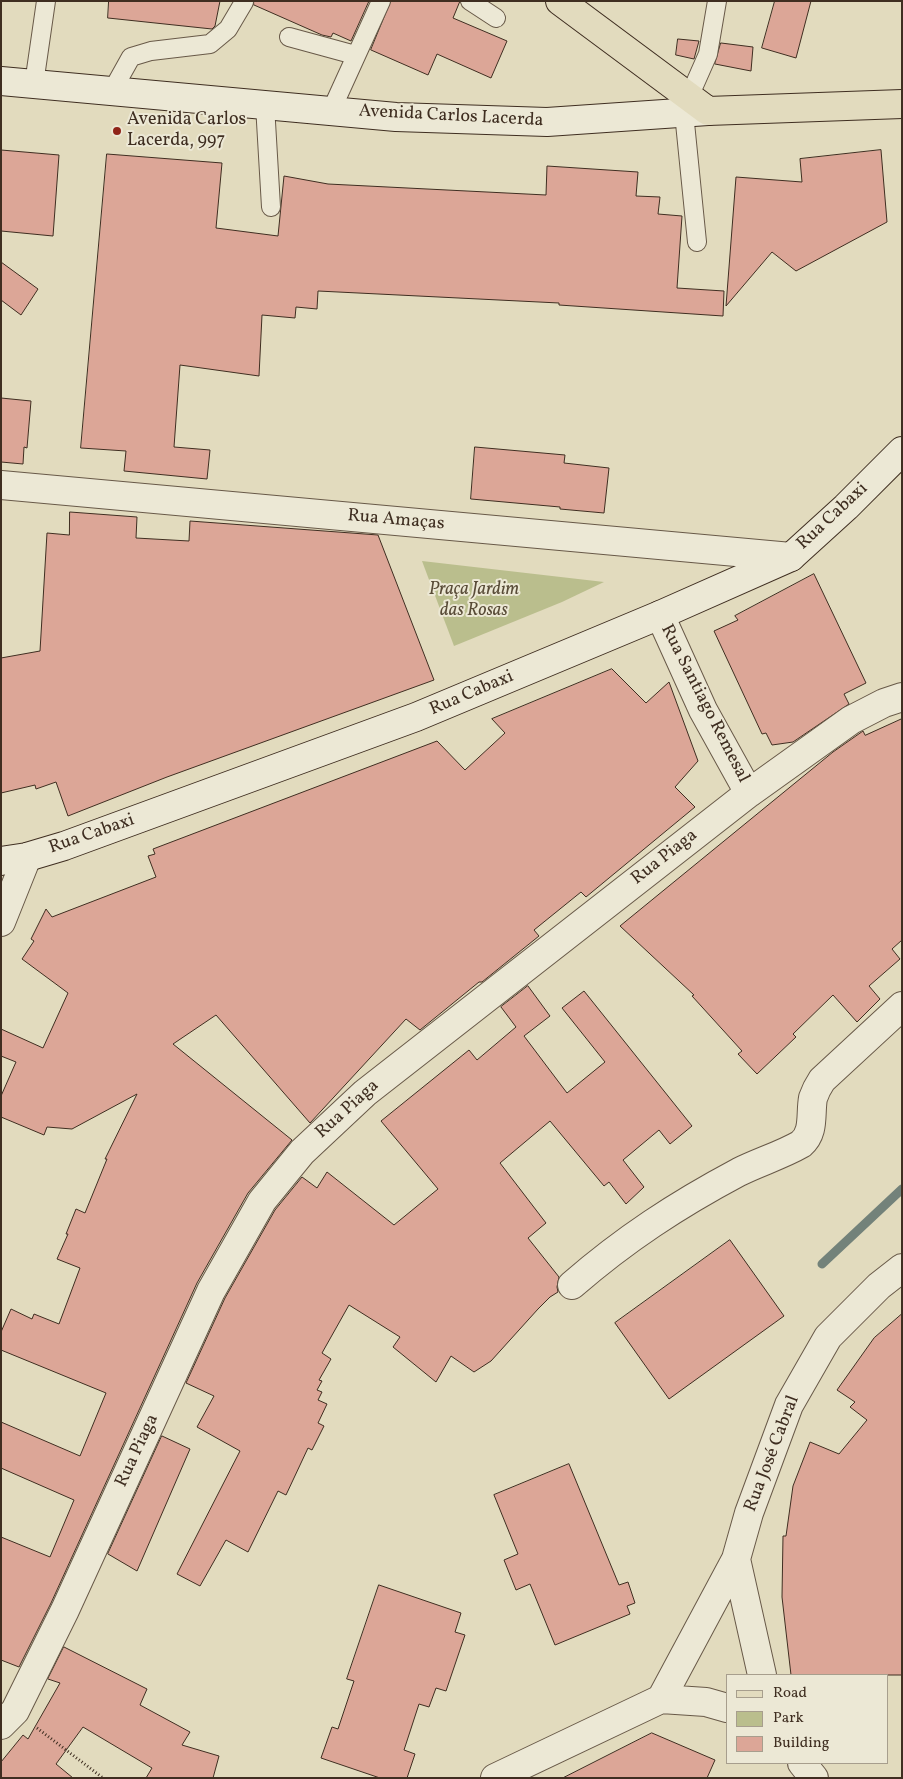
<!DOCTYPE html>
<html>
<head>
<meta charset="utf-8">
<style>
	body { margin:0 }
	#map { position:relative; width:903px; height:1779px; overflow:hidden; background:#e2dbbe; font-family:Vollkorn,serif }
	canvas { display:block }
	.frame { position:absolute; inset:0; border:2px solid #3f2e21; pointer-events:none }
	.legend { position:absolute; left:726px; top:1674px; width:162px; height:90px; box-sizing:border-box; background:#ece8d5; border:1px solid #a79e8d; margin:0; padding:6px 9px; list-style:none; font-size:15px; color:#3f2e21 }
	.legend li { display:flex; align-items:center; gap:10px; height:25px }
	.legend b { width:25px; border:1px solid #a79e8d }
</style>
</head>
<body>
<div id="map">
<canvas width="903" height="1779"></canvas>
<div class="frame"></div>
<ul class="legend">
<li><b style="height:6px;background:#e2dbbe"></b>Road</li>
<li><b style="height:14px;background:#babe8d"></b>Park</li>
<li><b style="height:14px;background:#dca697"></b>Building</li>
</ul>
</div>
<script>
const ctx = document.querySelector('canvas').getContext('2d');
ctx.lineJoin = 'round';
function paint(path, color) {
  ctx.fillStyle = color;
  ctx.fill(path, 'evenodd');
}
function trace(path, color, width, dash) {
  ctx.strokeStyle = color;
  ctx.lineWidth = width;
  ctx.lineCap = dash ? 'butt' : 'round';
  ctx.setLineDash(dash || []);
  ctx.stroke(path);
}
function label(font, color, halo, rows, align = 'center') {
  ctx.font = font + ' Vollkorn,serif';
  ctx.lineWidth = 4;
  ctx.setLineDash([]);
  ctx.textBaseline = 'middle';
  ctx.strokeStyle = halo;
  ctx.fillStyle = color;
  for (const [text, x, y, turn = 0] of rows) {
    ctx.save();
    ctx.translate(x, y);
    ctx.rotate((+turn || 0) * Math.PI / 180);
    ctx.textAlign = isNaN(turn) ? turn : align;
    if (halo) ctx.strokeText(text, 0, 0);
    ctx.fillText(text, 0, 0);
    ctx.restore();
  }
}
const green = new Path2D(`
	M422 561 604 582 562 602 454 646Z`);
const stream = new Path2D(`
	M822 1264 902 1189`);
const building = new Path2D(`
	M109 1H220L215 26 212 29 108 18Z
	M254 1H369L351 41 333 33 331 37 322 35 254 5Z
	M391 1H460L453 18 507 41 491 78 437 54 428 75 371 50Z
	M775 1H811L796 58 762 48Z
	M678 39 699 41 694 59 676 55Z
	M721 43 753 47 751 71 715 64Z
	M1 150 59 155 53 236 1 231Z
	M881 150 887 222 796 271 772 252 726 306 736 177 802 182 800 159Z
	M107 154 222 163 216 228 278 236 284 176 328 184 546 195 547 166 638 172 636 196 660 197 658 214 682 216 677 288 724 291 723 316 559 305V303L318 291 317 309 296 307 295 318 262 315 259 376 180 365 174 447 210 450 207 479 124 471 126 451 81 448Z
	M1 262 38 289 21 315 1 300Z
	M1 398 31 401 27 448 24 447 23 464 1 462Z
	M475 447 565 455 564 463 609 468 604 513 560 509V507L471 499Z
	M70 512 137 517 136 538 189 541 190 521 378 535 434 680 167 777 68 816 56 782 36 789 35 785 1 793V658L40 651 47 533 69 535Z
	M814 574 866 683 844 694 849 704 793 742 772 745 766 733 762 734 714 631 738 620 735 616Z
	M612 669 646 703 669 682 698 761 675 787 695 807 586 897 581 892 534 930 539 936 482 982H479L420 1030 406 1019 310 1123 216 1015 173 1044 292 1140 248 1193 197 1283 51 1603 19 1667 1 1660V1537L50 1557 74 1500 1 1468V1422L80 1456 106 1393 1 1350V1332L11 1309 32 1319 34 1314 59 1324 80 1268 57 1259 68 1234H66L76 1209 85 1213 107 1159H105L137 1094 72 1129 47 1127 44 1135 1 1117V1096L16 1062 1 1056V1029L43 1048 68 993 22 959 34 941 31 939 46 909 52 917 156 877 148 856 155 854 153 849 437 741 465 770 505 733 492 719Z
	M902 719V940L892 949 900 959 869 986 880 999 857 1022 833 995 793 1034 796 1037 757 1074 738 1054 742 1051 692 996 694 995 620 926 833 752 863 731 865 735Z
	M528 986 550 1016 524 1036 567 1093 605 1062 562 1008 584 991 692 1126 670 1144 659 1130 623 1160 644 1187 626 1204 609 1182 604 1186 550 1121 500 1163 546 1223 528 1238 559 1277 557 1287 558 1292 550 1297 538 1309 491 1361 474 1372 451 1356 436 1382 393 1347 400 1337 349 1305 322 1353 331 1359 319 1380 322 1381 317 1390 322 1392 318 1400 327 1404 318 1423 324 1426 312 1450 308 1448 286 1495 278 1491 248 1552 226 1540 200 1586 177 1574 240 1451 197 1427 214 1396 186 1383 225 1298 275 1210 302 1177 317 1188 327 1172 394 1225 438 1189 381 1121 469 1050 477 1060 516 1027 501 1007Z
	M730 1240 784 1316 669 1399 615 1323Z
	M902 1314V1675H791L782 1597 783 1536H786L793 1486 810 1442 839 1454 867 1420 850 1407 855 1402 837 1390 874 1338Z
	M162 1436 190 1449 137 1571 108 1554Z
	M569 1464 619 1585 628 1582 635 1603 627 1606 630 1614 555 1645 530 1584 516 1590 504 1560 518 1554 494 1495Z
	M379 1585 461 1613 455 1632 465 1635 446 1691 436 1688 429 1707 419 1704 404 1750 415 1754 407 1778H380L321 1758 332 1727 338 1729 354 1681 347 1679Z
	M64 1647 147 1689 140 1705 190 1732 182 1745 219 1756 213 1778H146L152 1768 83 1727 56 1764 73 1778H1V1762L23 1735 28 1739 60 1683 48 1679Z
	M652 1733 715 1760 707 1778H563Z`);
const path = new Path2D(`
	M37 1728 103 1778`);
const lane = new Path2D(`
	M470 1 496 18
	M289 37 355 55
	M34 84 46 1
	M112 91 131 57 151 51 210 44 228 29 244 2
	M689 97 708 54 717 1
	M265 105 271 207
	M331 111 381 1
	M684 113 697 242`);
const street = new Path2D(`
	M1 485 791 557
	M660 615 703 710 749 793
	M1 922 27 857
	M572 1285C625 1239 677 1205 739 1172 759 1162 782 1155 801 1144 815 1132 810 1114 813 1098 815 1092 818 1086 822 1080L902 1006
	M762 1675 736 1559 749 1513 789 1405 828 1337 879 1286 902 1268
	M661 1699 736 1559
	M1 1725 15 1711 65 1610 211 1291 262 1201 302 1152 365 1093 749 793 851 720 884 703 902 697
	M802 1763 814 1778
	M495 1778 661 1699 706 1702 727 1708`);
const secondary = new Path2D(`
	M1 81 396 117 547 122 708 111
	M1 861 27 857 64 846 416 717 660 615 791 557 846 507 902 451`);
const primary = new Path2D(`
	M560 1 708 111 902 104`);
const markers = [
	[117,131,5,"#8f2418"]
];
const streetNames = [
	["Avenida Carlos Lacerda",451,117,3],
	["Rua Cabaxi",833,517,-43],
	["Rua Amaças",396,521,5],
	["Rua Cabaxi",472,694,-23],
	["Rua Santiago Remesal",704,704,63],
	["Rua Cabaxi",92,835,-19],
	["Rua Piaga",665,858,-38],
	["Rua Piaga",348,1110,-42],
	["Rua Piaga",138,1451,-65],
	["Rua José Cabral",773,1454,-69]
];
const poiNames = [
	["Avenida Carlos",127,121],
	["Lacerda, 997",127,142]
];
const parkNames = [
	["Praça Jardim",474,591],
	["das Rosas",474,612]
];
paint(green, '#babe8d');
trace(stream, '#73827a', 9);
paint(building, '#dca697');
trace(building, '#3f2e21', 1);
trace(lane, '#685948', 20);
trace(street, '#685948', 30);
trace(secondary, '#3f2e21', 30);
trace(primary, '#3f2e21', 30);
trace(path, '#3f2e21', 3, [1, 2.5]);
trace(lane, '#ece8d5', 18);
trace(street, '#ece8d5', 28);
trace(secondary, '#ece8d5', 28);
trace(primary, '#e2dbbe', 28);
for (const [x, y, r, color] of markers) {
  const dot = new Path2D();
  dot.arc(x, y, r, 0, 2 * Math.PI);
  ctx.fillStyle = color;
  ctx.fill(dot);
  trace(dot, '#ece8d5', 2);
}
label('18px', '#3f2e21', '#ece8d5', streetNames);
label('18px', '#3f2e21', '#ece8d5', poiNames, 'left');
label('italic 18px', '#584b37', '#ece8d5', parkNames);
</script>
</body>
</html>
